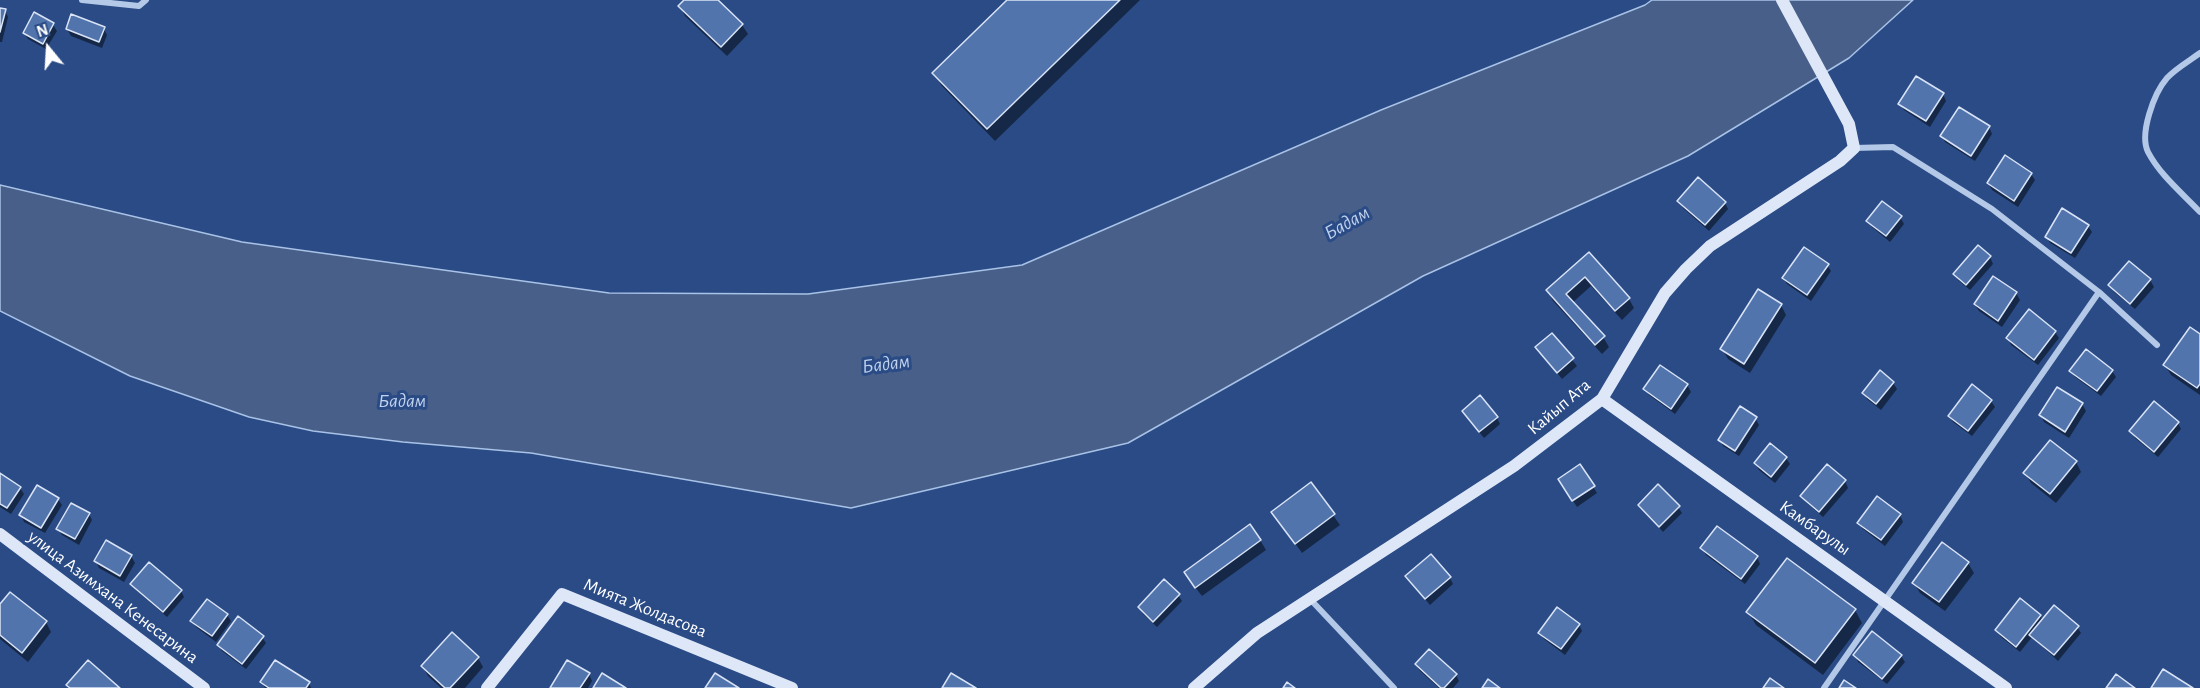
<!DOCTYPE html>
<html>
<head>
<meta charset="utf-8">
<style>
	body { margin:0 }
	#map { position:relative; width:2200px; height:688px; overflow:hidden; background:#2a4b85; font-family:"Alegreya Sans",sans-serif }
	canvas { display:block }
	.north { position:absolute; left:18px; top:18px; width:60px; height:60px; -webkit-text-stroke:4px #2a4b85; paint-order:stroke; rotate:342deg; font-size:16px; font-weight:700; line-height:24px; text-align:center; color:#fff }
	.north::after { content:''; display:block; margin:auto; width:21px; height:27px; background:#fff; clip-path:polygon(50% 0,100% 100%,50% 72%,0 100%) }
</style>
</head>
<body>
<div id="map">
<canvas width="2200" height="688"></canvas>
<div class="north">N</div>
</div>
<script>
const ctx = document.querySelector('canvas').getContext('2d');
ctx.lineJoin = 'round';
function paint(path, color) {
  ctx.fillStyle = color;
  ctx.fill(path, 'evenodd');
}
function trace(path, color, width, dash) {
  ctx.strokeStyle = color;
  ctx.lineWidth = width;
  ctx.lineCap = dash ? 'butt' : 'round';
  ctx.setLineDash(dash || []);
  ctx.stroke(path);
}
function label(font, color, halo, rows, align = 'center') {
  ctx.font = font + ' "Alegreya Sans",sans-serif';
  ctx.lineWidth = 6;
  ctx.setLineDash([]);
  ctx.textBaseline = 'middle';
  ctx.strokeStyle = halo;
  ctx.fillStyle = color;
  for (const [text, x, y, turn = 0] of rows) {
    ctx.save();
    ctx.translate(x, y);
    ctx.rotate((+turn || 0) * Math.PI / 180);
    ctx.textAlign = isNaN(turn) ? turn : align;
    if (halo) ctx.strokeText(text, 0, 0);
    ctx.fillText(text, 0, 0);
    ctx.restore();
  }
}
const water = new Path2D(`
	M1652 0H1913L1849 58 1688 156 1423 276 1128 443 851 508 531 453 403 442 313 431 249 417 130 376 0 311V185L242 242 609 293 808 294 1022 265 1381 110 1645 5Z`);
const shadow = new Path2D(`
	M686 0H716L742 25 748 34 727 56 685 16 680 6Z
	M1010 0H1140L995 141 942 86 934 73Z
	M0 9 5 10 8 17 2 42H0Z
	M53 25 57 31 46 49 28 39 24 33Z
	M67 29H104L107 35 102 48 71 36Z
	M1943 94 1946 101 1930 127 1904 110 1900 104Z
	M1989 127 1992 134 1975 161 1945 142 1942 136Z
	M2031 174 2035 180 2018 207 1992 190 1988 183Z
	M1679 202 1725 203 1728 209 1709 231 1683 208Z
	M1900 217 1904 224 1890 242 1872 227 1868 221Z
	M2088 226 2092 232 2075 258 2050 243 2047 237Z
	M1588 254 1629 299 1634 308 1622 320 1591 286 1572 303 1603 337 1609 347 1602 354 1553 301 1548 291Z
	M1990 257 1993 264 1970 290 1958 280 1955 274Z
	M2129 263 2150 280 2154 287 2135 309 2114 292 2110 285Z
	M1827 265 1831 271 1811 301 1787 284 1783 278Z
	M1994 278 2016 293 2020 300 2002 327 1979 311 1975 305Z
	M1781 305 1786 315 1750 373 1728 359 1722 349Z
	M2055 332 2059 338 2038 365 2011 345 2008 338Z
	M1552 335 1577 366 1562 379 1537 348Z
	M2200 336V395L2171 375 2165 365Z
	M1661 367 1687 385 1691 392 1675 414 1649 395 1645 389Z
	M2071 371H2112L2116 377 2101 396 2075 377Z
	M1893 383 1897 389 1881 410 1867 399 1864 393Z
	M2058 389 2082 404 2086 411 2069 438 2044 422 2041 416Z
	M1991 401 1995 407 1972 436 1953 422 1949 416Z
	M1467 417 1497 418 1500 424 1484 438Z
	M1755 418 1759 425 1739 456 1723 446 1720 440Z
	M2178 423 2181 429 2158 457 2135 438 2131 431Z
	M1786 458 1790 464 1775 483 1759 470 1755 463Z
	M2076 462 2081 472 2056 503 2031 483 2025 473Z
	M1580 466 1597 493 1577 507 1563 485Z
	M0 476 20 488 24 494 11 514 0 507Z
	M1845 481 1848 488 1823 517 1806 502 1802 496Z
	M1311 484 1340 525 1302 553 1273 512Z
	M58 499 62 505 45 533 24 522 21 515Z
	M1639 505 1678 507 1682 513 1663 532Z
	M89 514 92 520 79 545 62 535 58 529Z
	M1900 515 1903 522 1885 546 1863 529 1859 523Z
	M1260 540 1266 550 1202 596 1191 582Z
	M107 542 131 556 135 563 124 582 99 568 96 561Z
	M1702 548 1757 557 1760 564 1745 584 1706 555Z
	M1968 563 1974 573 1945 611 1920 593 1914 583Z
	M1407 577 1450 578 1453 584 1430 605Z
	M132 584 181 591 184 597 167 617 136 590Z
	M1178 595 1182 601 1157 627 1143 614 1140 608Z
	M0 606 46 622 51 632 28 662 0 639Z
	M1855 610 1862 623 1823 675 1756 625 1748 612Z
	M227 615 231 621 216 642 196 627 192 621Z
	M2040 616 2043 620 2077 627 2081 633 2058 661 2032 637 2020 652 2001 637 1997 631Z
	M1579 625 1582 631 1565 655 1544 639 1540 633Z
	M262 637 266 643 246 669 222 651 219 645Z
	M1855 655 1901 656 1905 662 1887 684 1858 662Z
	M478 658 483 667 465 688H441L428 676 423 667Z
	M1416 665 1456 675 1459 681 1453 688H1439L1420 671Z
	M589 674 592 681 588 688H551Z
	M262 682 309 683 311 688H265Z`);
const building = new Path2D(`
	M684 0H718L743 24 721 47 678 6Z
	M1007 0H1120L987 129 932 73Z
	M0 8 6 9 0 32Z
	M34 12 54 23 43 44 23 33Z
	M71 14 105 27 99 42 66 29Z
	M1916 76 1944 93 1926 121 1898 104Z
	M1959 107 1990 126 1971 156 1940 136Z
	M2005 155 2032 173 2014 201 1987 183Z
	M1698 177 1726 202 1705 225 1677 201Z
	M1882 201 1902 216 1886 236 1866 221Z
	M2062 208 2089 225 2071 253 2045 237Z
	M1978 245 1991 256 1966 285 1953 274Z
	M1804 247 1829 264 1807 295 1782 278Z
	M1589 252 1630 298 1615 311 1585 277 1566 294 1605 336 1595 345 1546 290Z
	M2129 261 2151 279 2130 304 2108 285Z
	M1993 276 2017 292 1998 321 1974 304Z
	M1758 289 1782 304 1744 364 1720 349Z
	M2029 309 2056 331 2034 360 2006 338Z
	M2190 327 2200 334V384L2197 388 2163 365Z
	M1552 333 1574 358 1557 373 1535 347Z
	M2086 349 2113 370 2097 391 2069 371Z
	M1660 365 1688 384 1671 409 1643 389Z
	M1880 370 1894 382 1876 404 1862 393Z
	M1972 384 1992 400 1968 431 1948 416Z
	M2057 387 2083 403 2065 432 2039 415Z
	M1480 395 1498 417 1479 432 1462 411Z
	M2154 401 2179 422 2154 452 2129 431Z
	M1740 406 1757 417 1735 451 1718 440Z
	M2050 440 2077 461 2050 494 2023 473Z
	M1770 443 1787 457 1771 477 1754 463Z
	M1580 464 1595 486 1572 501 1558 479Z
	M1827 464 1846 480 1819 512 1800 496Z
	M0 473 21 487 7 508 0 504Z
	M1311 482 1335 514 1295 544 1271 512Z
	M1658 484 1680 506 1659 527 1638 505Z
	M37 485 59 498 41 528 19 515Z
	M1877 496 1901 514 1881 540 1857 523Z
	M71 503 90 513 75 539 56 529Z
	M1250 524 1261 540 1195 588 1184 572Z
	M1717 526 1758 556 1741 579 1700 548Z
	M106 540 132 555 120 576 94 561Z
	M1942 542 1969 562 1939 602 1912 583Z
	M1431 554 1451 577 1425 599 1405 576Z
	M1787 558 1856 609 1815 663 1746 612Z
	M149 562 182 590 163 612 130 584Z
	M1164 579 1180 594 1153 622 1138 607Z
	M10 592 47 621 22 653 0 635V604Z
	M2020 598 2041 615 2016 647 1995 630Z
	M207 599 228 614 212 636 190 621Z
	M2054 605 2079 626 2054 655 2029 635Z
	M1557 607 1580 624 1561 649 1538 633Z
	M238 616 264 636 242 664 217 645Z
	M1872 631 1902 655 1882 679 1853 655Z
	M452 632 479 657 450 688H445L421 666Z
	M1429 649 1457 674 1444 688H1441L1415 664Z
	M88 660 120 688H70L66 685Z
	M275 660 310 682 306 688H269L260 682Z
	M567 660 590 673 580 688H550Z
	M2163 669 2193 688H2151Z
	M602 673 626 688H593Z
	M715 673 739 688H705Z
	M951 673 976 688H942Z
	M2116 674 2135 688H2106Z
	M1770 678 1784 688H1763Z
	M1488 679 1500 688H1482Z
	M1844 680 1856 688H1839Z
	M1287 682 1295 688H1283Z`);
const street = new Path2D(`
	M82 0 139 6 146 0
	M2200 53C2189 61 2175 69 2167 78 2154 93 2139 134 2148 152 2160 175 2182 193 2200 212
	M1854 148 1893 147 1992 209 2099 292 2157 345
	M1310 599 1394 688
	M1824 688 2099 292`);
const secondary = new Path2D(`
	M1602 399 2006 688
	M0 534 204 688
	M487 688 562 594 792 688
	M1194 688 1257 633 1514 466 1602 399 1665 293 1686 269 1710 246 1840 161 1854 148 1849 124 1782 0`);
const streetNames = [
	["Кайып Ата",1559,407,-40],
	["Камбарулы",1815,528,35],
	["улица Азимхана Кенесарина",113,597,37],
	["Мията Жолдасова",645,608,22]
];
const waterNames = [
	["Бадам",1347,223,-29],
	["Бадам",886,364,-7],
	["Бадам",402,401]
];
paint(water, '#486089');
trace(water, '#a9c2e7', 1.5);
paint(shadow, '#0007');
paint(building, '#5274ac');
trace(building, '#d8e3f6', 1.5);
trace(street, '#b4c8e7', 6);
trace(secondary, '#dee7f7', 12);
label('18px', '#fff', '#2a4b85', streetNames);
label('italic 20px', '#c0d2ee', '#2a4b85', waterNames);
</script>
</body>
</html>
